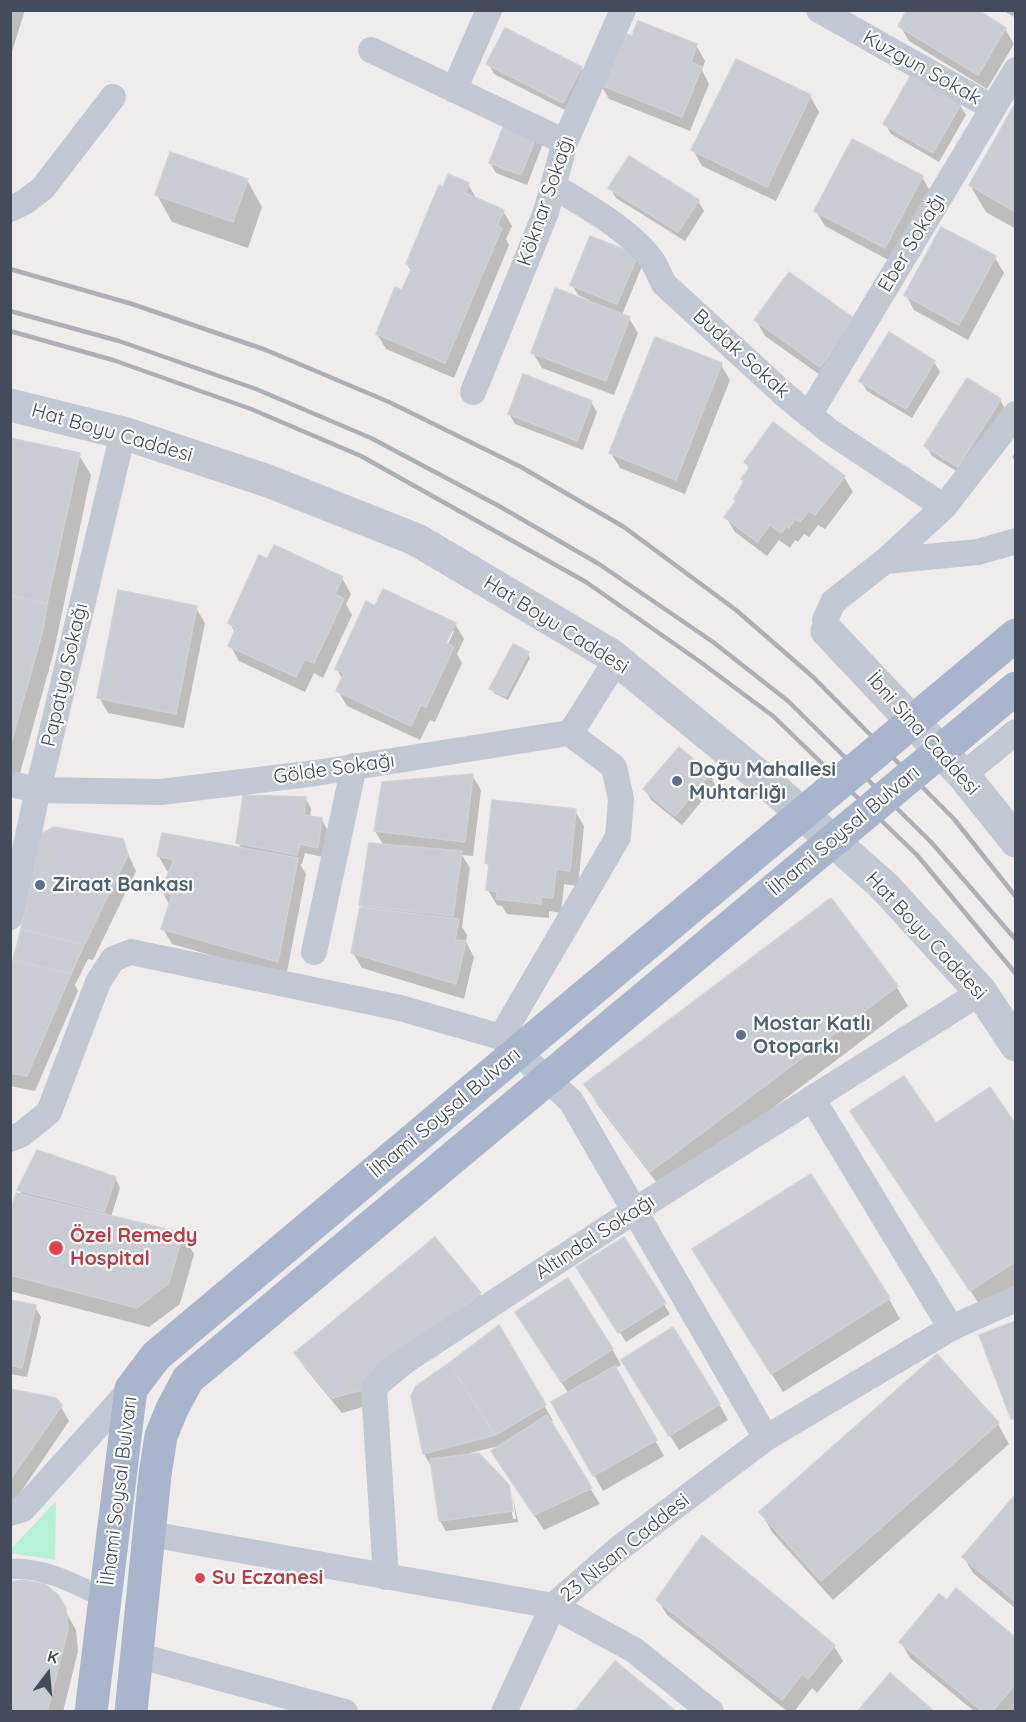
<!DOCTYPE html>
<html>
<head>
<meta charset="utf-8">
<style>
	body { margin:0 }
	#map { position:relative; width:1026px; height:1722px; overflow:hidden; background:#efeceb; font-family:Quicksand,sans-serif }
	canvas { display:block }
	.frame { position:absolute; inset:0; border:12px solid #434b5a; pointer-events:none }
	.north { position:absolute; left:18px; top:1644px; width:60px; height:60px; -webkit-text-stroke:4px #fff; paint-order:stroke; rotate:16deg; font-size:16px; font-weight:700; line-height:24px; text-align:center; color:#434b5a }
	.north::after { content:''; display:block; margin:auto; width:21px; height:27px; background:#434b5a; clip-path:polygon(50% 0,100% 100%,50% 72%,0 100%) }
</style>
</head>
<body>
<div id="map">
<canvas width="1026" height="1722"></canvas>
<div class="frame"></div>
<div class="north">K</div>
</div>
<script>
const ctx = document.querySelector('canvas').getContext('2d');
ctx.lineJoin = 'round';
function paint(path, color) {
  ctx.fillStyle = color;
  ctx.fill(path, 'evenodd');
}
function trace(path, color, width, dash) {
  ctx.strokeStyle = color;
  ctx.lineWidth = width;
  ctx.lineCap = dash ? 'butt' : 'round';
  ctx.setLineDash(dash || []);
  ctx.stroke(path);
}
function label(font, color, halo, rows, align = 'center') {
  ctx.font = font + ' Quicksand,sans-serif';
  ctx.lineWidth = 4.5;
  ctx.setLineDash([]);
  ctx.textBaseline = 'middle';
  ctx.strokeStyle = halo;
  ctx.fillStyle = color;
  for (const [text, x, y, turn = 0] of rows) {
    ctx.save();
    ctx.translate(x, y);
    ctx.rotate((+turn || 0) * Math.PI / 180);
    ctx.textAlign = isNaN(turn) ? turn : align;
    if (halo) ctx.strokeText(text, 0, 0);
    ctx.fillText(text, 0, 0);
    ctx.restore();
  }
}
const green = new Path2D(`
	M56 1501 55 1560 11 1553V1549Z`);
const shadow = new Path2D(`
	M10 10H25L10 58Z
	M1002 10H1016V18Z
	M900 26 1005 29 1014 44 987 89 909 41Z
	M633 38 696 45 705 61 702 70 709 84 690 131 609 99 600 84Z
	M488 63 581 68 587 78 569 112 494 74Z
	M810 96 819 112 776 201 702 166 693 150Z
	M960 105 966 115 939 162 891 134 885 124Z
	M1016 105V229L986 212 970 185Z
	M536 136 542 146 527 185 496 173 490 163Z
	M922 177 931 193 894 263 825 226 816 211Z
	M247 180 262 207 248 248 172 222 157 195Z
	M468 184 477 200 503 211 512 226 506 239 509 245 454 378 386 349 377 334 402 292 411 271 407 264 444 189Z
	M610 188 698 201 704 211 685 241 616 198Z
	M637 256 642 266 622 315 629 318 638 333 614 395 542 368 533 353 589 300 578 295 572 285Z
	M995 258 1004 273 968 340 914 310 906 295Z
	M756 320H854L830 382 765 336Z
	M934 362 940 372 912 418 867 391 861 381Z
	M721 365 730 380 685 494 620 468 611 453Z
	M1000 400 1006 410 964 476 932 456 926 446Z
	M591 402 597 412 583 450 515 424 509 414Z
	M10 439 79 455 91 475 54 651 19 777 10 775Z
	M1016 452V463L1012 457Z
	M745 462 844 477 853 492 825 529 818 525 809 537 804 534 798 542 795 540 790 548 779 540 767 556 735 532 726 517 737 502 750 470Z
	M342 578 351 594 346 604 352 615 323 678 314 673 305 692 239 661 230 645 235 633 230 623Z
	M196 608 205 623 184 728 108 713 99 697Z
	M376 608 455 624 464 639 457 654 462 663 435 722 430 720 420 740 347 706 338 691 343 680 337 669ZM450 631H454L445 651 442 649Z
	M528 654 530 658 508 700 494 693 491 688Z
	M710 774 715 785 682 825 651 800 645 790Z
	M472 775 481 790 473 856 462 855 470 868 462 927 467 935 466 942 474 957 464 999 362 968 353 953 363 909 361 905 384 846 375 831Z
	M305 798 311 808 310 817 321 819 327 829 323 857 305 853 302 864H300L306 874 286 977 172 944 163 929 170 906 162 891 170 872 167 871 158 855 242 849 238 842Z
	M575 811 584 826 578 886 564 884 561 913 549 911V918L507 914 502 906 497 905 488 890 490 869 487 863Z
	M122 841 136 871 93 960 88 959 75 985 78 991 35 1091 10 1086V977Z
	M896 986 908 1006 663 1191 597 1104 586 1084Z
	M935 1125 1016 1127V1288L983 1310 864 1131Z
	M115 1178 120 1188 111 1217 182 1234 194 1254 180 1304 149 1327 10 1291V1219L23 1196 19 1190Z
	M434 1239 480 1294 489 1309 373 1404 342 1413 305 1368 296 1353Z
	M623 1239 670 1314 626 1342 584 1277Z
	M705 1269 889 1299 900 1319 783 1392Z
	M10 1301 35 1307 41 1317 27 1377 10 1374Z
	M499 1328 553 1421 549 1423 600 1504 544 1530 502 1467 503 1445 470 1453 508 1486 513 1519H516L512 1493 518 1522 446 1531 440 1521 432 1463 430 1464 424 1454 412 1396Z
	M526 1328 612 1349 621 1365 614 1369 664 1456 603 1491 553 1402 569 1394Z
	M632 1375 719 1404 728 1420 679 1450Z
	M10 1391 59 1405V1410L61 1407 69 1421 10 1508Z
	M998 1424 1009 1444 833 1600 772 1532 761 1512Z
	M1016 1496V1609L973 1573 964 1557Z
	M57 1596 76 1630 78 1651 63 1712H10Z
	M658 1600 834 1646 843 1661 817 1693 812 1688 794 1712H788L667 1615Z
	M1016 1640V1709L1013 1712H975L910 1658 901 1642Z`);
const building = new Path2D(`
	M907 10H978L1006 28 978 75 898 26Z
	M638 21 697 44 691 62 702 67 682 117 598 84 619 31 632 36Z
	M505 28 582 67 563 103 486 64Z
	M736 59 811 95 767 187 691 150Z
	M911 75 961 104 933 153 883 124Z
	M1016 102V212L969 185Z
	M505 122 537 135 521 175 489 163Z
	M852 139 923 176 885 248 814 211Z
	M170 152 248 179 233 222 155 195Z
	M629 156 699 200 678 232 608 188Z
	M448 174 469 183 465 193 504 210 497 226 502 228 445 363 376 334 395 287 402 290 412 267 406 264 439 185 443 187Z
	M941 227 996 256 959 325 904 295Z
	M590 236 638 255 617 304 570 285Z
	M789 272 855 319 820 367 754 320Z
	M555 288 630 317 606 381 531 353Z
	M889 332 935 361 906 409 859 381Z
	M655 337 722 363 676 480 609 453Z
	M523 374 592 401 577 441 508 414Z
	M967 378 1001 399 958 467 924 446Z
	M773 422 845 476 815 515 809 511 800 522 795 519 789 528 786 526 781 533 770 525 757 542 724 517 736 501 734 499 744 481 741 479 750 467 744 462Z
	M10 438 80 453 47 604 10 595Z
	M274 545 343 577 335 594 344 599 314 663 305 659 296 677 228 646 236 628 228 623 259 555 267 559Z
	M383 589 456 623 446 643 454 647 426 707 421 705 411 726 336 691 344 673 335 669 366 601 375 606Z
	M118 590 197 606 176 714 97 698Z
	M10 595 47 604 43 630 10 747Z
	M513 644 529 652 506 696 489 689Z
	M679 747 711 773 675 816 643 789Z
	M473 774 465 842 374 831 382 782Z
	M243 795 306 797 304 815 322 818 318 848 300 844 297 855 236 843Z
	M492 800 576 809 570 871 556 869 553 898 541 897V904L496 899 497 892 486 890 489 864 485 863Z
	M54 827 123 839 128 855 84 945 21 929 41 834Z
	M162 833 298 858 278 962 161 929 172 895 160 891 174 860 157 856Z
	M369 843 462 851 453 916 359 905Z
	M831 898 898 986 650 1172 584 1084Z
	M360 907 459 919 455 940 466 941 456 984 351 953Z
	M21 929 84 945 71 974 13 960Z
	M13 960 71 974 27 1076 10 1073V970Z
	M904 1076 936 1123 990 1087 1016 1125V1261L970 1291 850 1111Z
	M37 1150 116 1177 104 1212 17 1190Z
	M811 1174 890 1298 771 1374 692 1249Z
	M16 1193 183 1233 169 1283 137 1308 10 1275V1213Z
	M435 1237 481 1293 365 1389 332 1398 294 1353Z
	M624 1237 666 1303 618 1333 576 1267Z
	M568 1278 613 1349 561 1382 515 1312Z
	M10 1300 36 1305 22 1368 10 1365Z
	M1016 1321V1418L1011 1419 979 1335Z
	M499 1325 546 1405 495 1435 449 1363Z
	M673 1327 720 1404 669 1436 621 1360Z
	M937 1354 999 1423 821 1581 759 1512Z
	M449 1363 495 1435 423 1454 411 1396 416 1386Z
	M615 1366 657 1440 593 1476 551 1402Z
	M10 1389 56 1398 62 1405 10 1480Z
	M547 1415 592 1488 534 1515 491 1451Z
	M479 1453 509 1485 513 1511 439 1521 430 1459Z
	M1016 1494V1602L962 1557Z
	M702 1535 835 1645 808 1679 802 1674 782 1700 656 1600Z
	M24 1580 45 1584 58 1595 66 1608 68 1630 47 1712H10V1582Z
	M956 1588 1016 1638V1683L992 1712H983L899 1642 939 1594 947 1600Z
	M615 1661 677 1712H574Z
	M890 1673 935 1712H857Z`);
const pedestrian = new Path2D(`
	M10 1569C43 1567 73 1583 102 1597`);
const minor = new Path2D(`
	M819 10 993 108
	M371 50 565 142
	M454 90 489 10
	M553 186C584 204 629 230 651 259 656 266 660 276 664 284L786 396 829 431 944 507
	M10 209 25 202 43 188 113 97
	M473 392 546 212 565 142 623 10
	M809 415 1016 70
	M885 561 978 552 1016 541
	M827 631 825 620 833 602 885 561 944 507 1016 414
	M569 733 614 767 621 799 618 837 501 1037 571 1101 766 1438
	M963 775 1016 732
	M10 784 38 790 161 792 316 773 569 733 575 726 617 659
	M10 917 38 790 123 433
	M314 952 354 766
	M812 1098 951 1328
	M10 1139 22 1134 49 1112 98 982 113 959 131 952 400 1008 501 1037
	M10 1513 23 1509 131 1389
	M150 1534 553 1606 617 1550 766 1438 951 1328 1016 1299
	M386 1577 374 1389 388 1372 634 1211 981 992
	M136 1655 345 1712
	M504 1712 553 1606 634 1650 711 1712`);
const tertiary = new Path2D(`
	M10 405 123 433 268 481 417 540 611 655 764 780 884 886 981 992 1016 1045
	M827 631 963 775 1016 841`);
const primary = new Path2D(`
	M91 1712 131 1389 156 1356 507 1061
	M131 1712 155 1475 161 1436 172 1409 188 1379 534 1090`);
const rail = new Path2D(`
	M10 269 132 304 266 350 389 402 521 467 624 527 736 610 813 677 954 819 1016 897
	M10 311 119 341 256 389 371 438 499 506 599 564 713 642 788 701 931 842 1016 940
	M10 331 113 360 251 409 361 456 586 582 699 661 773 716 917 855 1016 974`);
const primaryBridge = new Path2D(`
	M507 1061 1016 635
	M534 1090 1016 688`);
const markers = [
	[677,781,6,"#5c6f8a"],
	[40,885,6,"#5c6f8a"],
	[741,1035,6,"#5c6f8a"],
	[56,1248,8,"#e0444e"],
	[200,1578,6,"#e0444e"]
];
const streetNames = [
	["Kuzgun Sokak",922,68,29],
	["Köknar Sokağı",546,201,-71],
	["Eber Sokağı",912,243,-59],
	["Budak Sokak",741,354,42],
	["Hat Boyu Caddesi",112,433,16],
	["Hat Boyu Caddesi",556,625,32],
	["Papatya Sokağı",65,675,-77],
	["İbni Sina Caddesi",923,734,48],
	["Gölde Sokağı",334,769,-8],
	["İlhami Soysal Bulvarı",844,831,-40],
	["Hat Boyu Caddesi",926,936,47],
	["İlhami Soysal Bulvarı",445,1113,-40],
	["Altındal Sokağı",595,1237,-33],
	["İlhami Soysal Bulvarı",119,1491,-83],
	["23 Nisan Caddesi",625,1548,-39]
];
const serviceNames = [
	["Doğu Mahallesi",689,770],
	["Muhtarlığı",689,793],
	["Ziraat Bankası",52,885],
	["Mostar Katlı",753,1024],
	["Otoparkı",753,1047]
];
const healthNames = [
	["Özel Remedy",70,1236],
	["Hospital",70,1259],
	["Su Eczanesi",212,1578]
];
paint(green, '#b6f0d6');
paint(shadow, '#0003');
paint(building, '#caccd4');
trace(building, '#cfd0d8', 1.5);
trace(pedestrian, '#c1c8d4', 20);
trace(minor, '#c1c8d4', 26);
trace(tertiary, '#c1c8d4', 33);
trace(primary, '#a9b5cd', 33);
trace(rail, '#adafb7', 4.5);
trace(primaryBridge, '#a9b5cd', 33);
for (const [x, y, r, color] of markers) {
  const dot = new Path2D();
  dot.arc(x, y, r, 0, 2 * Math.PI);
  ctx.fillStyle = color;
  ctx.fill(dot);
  trace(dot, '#fff', 2);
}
label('20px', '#434b5a', '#fff', streetNames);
label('bold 20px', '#4e5e75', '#fff', serviceNames, 'left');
label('bold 20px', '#be3a42', '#fff', healthNames, 'left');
</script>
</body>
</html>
